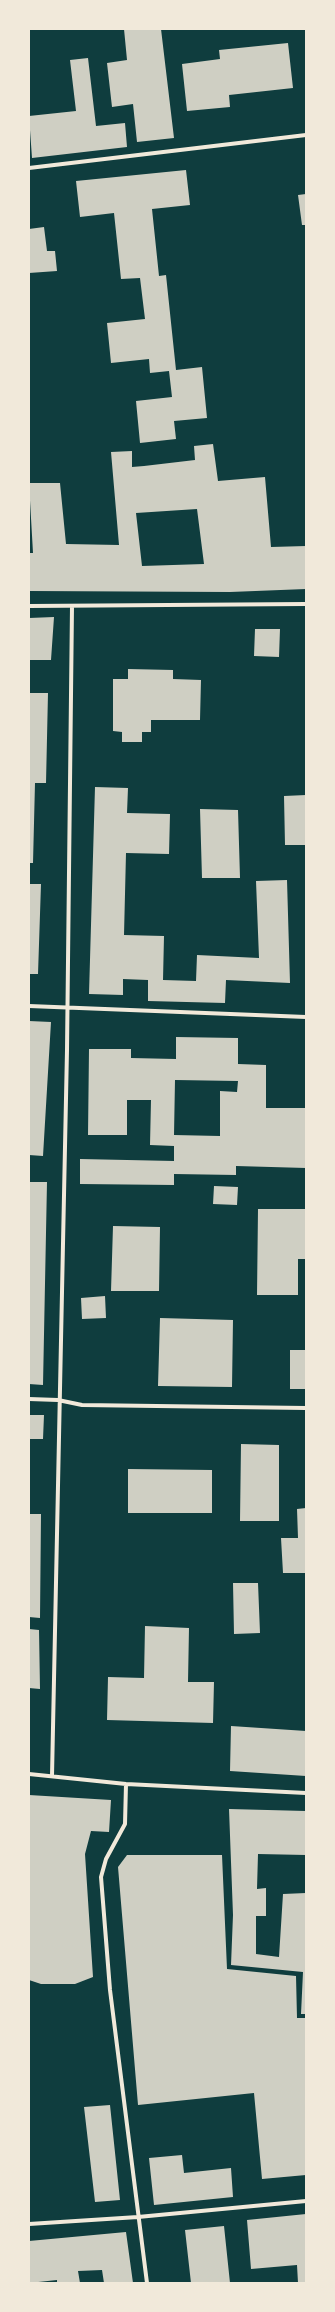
<!DOCTYPE html>
<html>
<head>
<meta charset="utf-8">
<style>
	body { margin:0 }
	#map { position:relative; width:335px; height:2312px; overflow:hidden; background:#0f3d3e; font-family:Arial,sans-serif }
	canvas { display:block }
	.frame { position:absolute; inset:0; border:30px solid #f1e9da; pointer-events:none }
</style>
</head>
<body>
<div id="map">
<canvas width="335" height="2312"></canvas>
<div class="frame"></div>
</div>
<script>
const ctx = document.querySelector('canvas').getContext('2d');
ctx.lineJoin = 'round';
function paint(path, color) {
  ctx.fillStyle = color;
  ctx.fill(path, 'evenodd');
}
function trace(path, color, width, dash) {
  ctx.strokeStyle = color;
  ctx.lineWidth = width;
  ctx.lineCap = dash ? 'butt' : 'round';
  ctx.setLineDash(dash || []);
  ctx.stroke(path);
}
const building = new Path2D(`
	M124 29H161L174 138 137 142 133 104 112 107 107 63 127 60Z
	M288 43 293 88 229 95 230 107 187 111 182 64 220 59 219 50Z
	M88 58 96 126 125 123 127 147 32 158 29 116 76 111 70 60Z
	M186 170 190 205 152 209 159 276 166 275 176 370 202 367 207 418 174 421 176 439 140 443 136 401 172 397 169 371 150 373 149 359 111 363 107 323 145 319 140 278 121 279 114 213 80 217 76 181Z
	M306 194V225H302L298 195Z
	M44 227 47 251H55L57 271 29 273V229Z
	M213 444 218 481 265 477 271 547 306 546V589L230 592 29 591V553H33L29 483H60L66 544 119 545 111 452 132 451V467L144 466 195 460 194 446ZM197 509 204 564 142 566 136 513Z
	M54 617 51 660H29V618Z
	M255 629H280L279 657 254 656Z
	M128 669 173 670V679L201 680 200 720H151V732H142V742H122V732L113 731V679H128Z
	M29 693H48L46 783H35L33 863H29Z
	M95 787 128 788 127 813 170 814 169 854 126 853 124 935 164 936 163 980 196 981 197 955 259 958 256 881 287 880 290 983 226 980 225 1003 148 1001V980L123 979V995L89 994Z
	M306 795V845H285L284 796Z
	M200 809 238 810 240 878H202Z
	M29 884H41L38 974H29Z
	M29 1021 51 1022 43 1156 29 1155Z
	M176 1037 238 1038V1064L266 1065V1108H306V1168L236 1166V1175L174 1174V1185L80 1184V1159L174 1161V1146L150 1145 151 1100H127V1135H88L89 1049H131V1058L176 1059ZM175 1080 238 1081 237 1092 220 1091V1136L174 1135Z
	M29 1182H47L43 1385 29 1384Z
	M214 1186 238 1187 237 1205 213 1204Z
	M258 1209H306V1259H298V1295H257Z
	M113 1226 160 1227 159 1291H111Z
	M105 1296 106 1318 82 1319 81 1298Z
	M160 1318 233 1320 232 1387 158 1386Z
	M290 1350H306V1389H290Z
	M29 1415H44L43 1439H29Z
	M241 1444 279 1445V1521H240Z
	M128 1469 212 1470V1513H128Z
	M306 1508V1573H283L281 1538H298L297 1509Z
	M29 1514H41L40 1618 29 1617Z
	M233 1583H258L260 1633 234 1634Z
	M145 1626 189 1628 188 1682H214L213 1723 107 1720 108 1677 144 1678Z
	M29 1629 39 1630 40 1689 29 1688Z
	M231 1726 306 1731V1776L230 1771Z
	M29 1795 111 1800 109 1832 91 1831 85 1854 93 1977 75 1984H41L29 1980Z
	M229 1809 306 1811V1855L258 1854 257 1889 266 1888V1916H256V1954L279 1957 283 1894 306 1893V2014H301L303 1972 231 1965 233 1915Z
	M127 1855H222L227 1969 296 1976 297 2018H306V2175L262 2179 254 2093 138 2105 118 1867Z
	M110 2105 120 2200 95 2202 84 2107Z
	M182 2155 184 2173 231 2168 233 2197 154 2205 149 2158Z
	M306 2214V2283H298L297 2265 251 2269 247 2220Z
	M224 2226 230 2283H191L185 2230Z
	M126 2232 133 2283H104L102 2270 78 2271 80 2283H57V2280L29 2283V2241Z`);
const minor = new Path2D(`
	M29 168 306 135
	M29 606 306 604
	M29 1006 306 1017
	M29 1399 58 1400 82 1405 306 1408
	M29 1774 126 1784 306 1793
	M52 1776 67 1050 72 606
	M126 1784 125 1824 106 1859 101 1877 110 1990 147 2283
	M29 2224 138 2217 306 2201`);
paint(building, '#cfcfc3');
trace(minor, '#f1e9da', 4);
</script>
</body>
</html>
